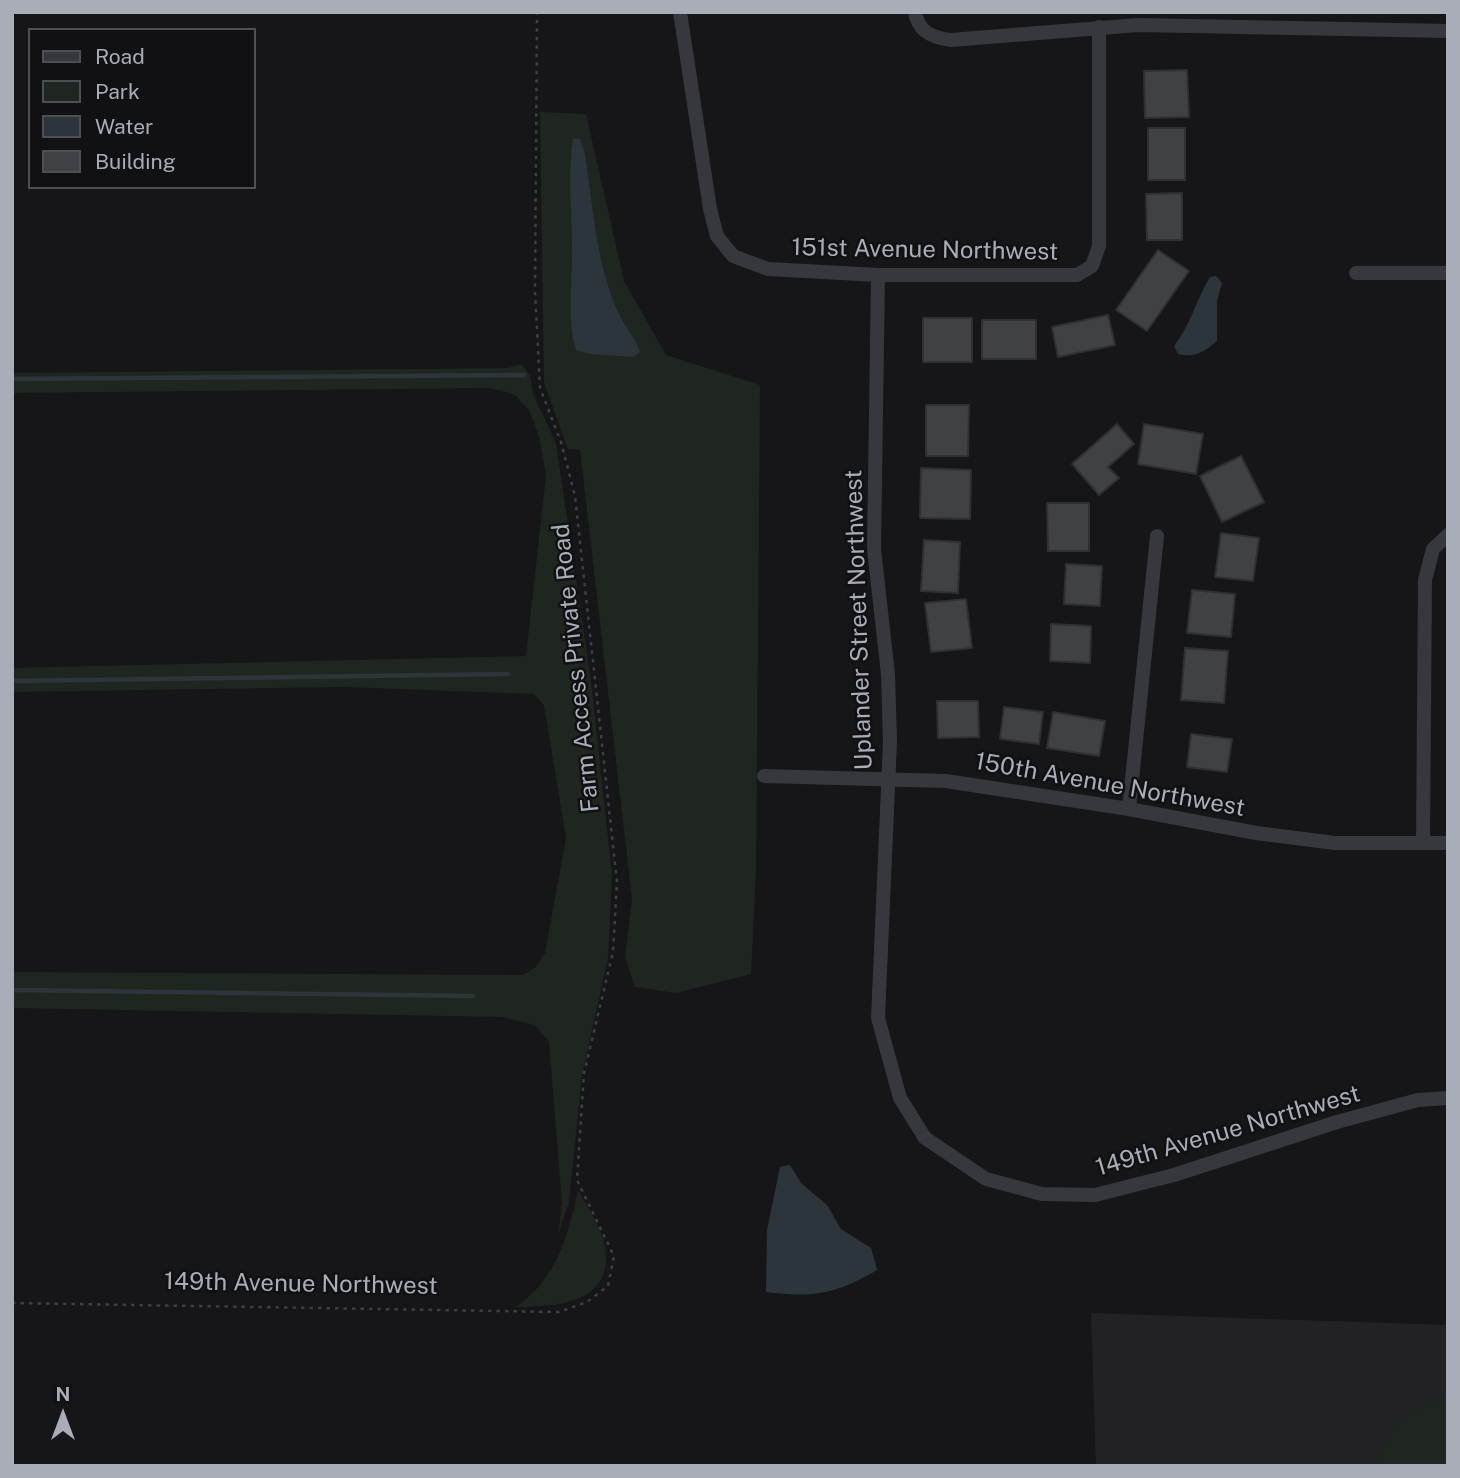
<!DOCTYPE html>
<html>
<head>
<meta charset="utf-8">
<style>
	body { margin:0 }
	#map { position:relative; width:1460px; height:1478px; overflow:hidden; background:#161618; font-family:"Public Sans",sans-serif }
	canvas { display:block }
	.frame { position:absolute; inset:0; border:14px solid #a8adb8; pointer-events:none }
	.legend { position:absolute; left:28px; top:28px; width:228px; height:161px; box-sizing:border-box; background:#111113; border:2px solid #4d4f55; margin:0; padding:9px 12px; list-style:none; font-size:21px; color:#a8adb8 }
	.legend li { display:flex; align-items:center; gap:14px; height:35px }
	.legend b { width:35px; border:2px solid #4d4f55 }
	.north { position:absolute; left:28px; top:1380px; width:70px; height:70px; -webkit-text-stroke:5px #111113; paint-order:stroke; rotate:0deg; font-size:19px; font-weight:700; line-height:28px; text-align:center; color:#a8adb8 }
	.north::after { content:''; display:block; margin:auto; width:24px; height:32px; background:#a8adb8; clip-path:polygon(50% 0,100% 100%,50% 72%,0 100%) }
</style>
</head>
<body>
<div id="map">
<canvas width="1460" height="1478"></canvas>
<div class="frame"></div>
<ul class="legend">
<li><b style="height:9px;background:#37383d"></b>Road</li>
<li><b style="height:19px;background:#1e261f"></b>Park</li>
<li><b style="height:19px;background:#2c353c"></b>Water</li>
<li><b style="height:19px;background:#404145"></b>Building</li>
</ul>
<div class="north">N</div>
</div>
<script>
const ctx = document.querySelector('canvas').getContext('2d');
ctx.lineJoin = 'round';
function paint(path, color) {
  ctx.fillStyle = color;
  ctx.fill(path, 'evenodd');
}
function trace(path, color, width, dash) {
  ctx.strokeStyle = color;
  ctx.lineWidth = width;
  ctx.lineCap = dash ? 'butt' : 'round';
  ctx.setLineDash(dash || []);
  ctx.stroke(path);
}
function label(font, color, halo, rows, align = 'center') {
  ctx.font = font + ' "Public Sans",sans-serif';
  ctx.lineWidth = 5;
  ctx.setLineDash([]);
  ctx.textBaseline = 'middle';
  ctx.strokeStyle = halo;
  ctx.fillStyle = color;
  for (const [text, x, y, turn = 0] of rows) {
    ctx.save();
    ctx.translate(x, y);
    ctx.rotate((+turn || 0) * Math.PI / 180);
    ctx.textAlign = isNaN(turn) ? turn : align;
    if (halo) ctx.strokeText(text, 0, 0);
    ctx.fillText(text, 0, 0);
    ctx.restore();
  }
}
const built = new Path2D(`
	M1091 1313 1448 1325V1466H1096Z`);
const green = new Path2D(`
	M540 112 586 114 624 281 666 355 760 385 756 871 751 974 676 993 635 987 625 957 632 899 580 450 568 449 544 383Z
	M521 364 530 375 533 394 556 443 591 681 612 875 608 958 582 1075 569 1202 558 1235 562 1203 549 1042 535 1025 502 1017 12 1008V972L523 975 536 967 545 953 566 838 544 705 534 694 343 687 12 692V668L526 656 546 475 539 436 529 410 514 394 489 388 12 393V373L508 368Z
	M578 1190C586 1205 598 1222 603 1238 620 1301 562 1307 516 1307 557 1278 568 1237 578 1190Z
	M1448 1395V1466H1374C1385 1430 1413 1406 1448 1395Z`);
const water = new Path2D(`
	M573 139H580L585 154C593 206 596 265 619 314 625 327 635 337 640 352L634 357 590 354 576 350C566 316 573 282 572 247 572 211 567 174 573 139Z
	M1216 276 1222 283 1217 301V341C1204 352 1195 358 1178 354L1174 346C1191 324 1196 300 1210 277Z
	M790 1165 801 1183 827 1205 841 1229 871 1248 877 1270C837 1294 812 1298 766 1292L767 1230 780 1167Z`);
const stream = new Path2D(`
	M12 379 524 375
	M12 681 508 674
	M12 990 473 996`);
const building = new Path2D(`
	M1187 70 1189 117 1145 118 1144 71Z
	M1148 128H1185V180H1148Z
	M1182 193V240H1147L1146 194Z
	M1158 250 1189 271 1147 331 1116 310Z
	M1108 315 1115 345 1058 357 1052 327Z
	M923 318H972V362H923Z
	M982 320H1036V359H982Z
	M926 405H969L968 456H926Z
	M1117 424 1134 444 1108 467 1119 478 1099 495 1072 464Z
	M1144 424 1203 434 1196 474 1138 464Z
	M1241 456 1264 502 1222 522 1200 476Z
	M921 468 971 470 970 519 920 518Z
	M1047 503H1089V551H1048Z
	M1221 533 1259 538 1253 581 1215 577Z
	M924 540 960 542 958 593 921 591Z
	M1066 564 1102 566 1100 606 1064 604Z
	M1192 590 1235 594 1231 637 1187 633Z
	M966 599 972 648 931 652 925 603Z
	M1051 624 1091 626 1090 663 1050 661Z
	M1185 648 1228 651 1224 703 1181 700Z
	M937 701H978L979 737 938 738Z
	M1004 707 1043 712 1039 744 1000 739Z
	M1053 712 1105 721 1099 756 1047 748Z
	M1191 734 1232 739 1227 772 1187 767Z`);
const path = new Path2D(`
	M12 1303 559 1312 587 1302 608 1286 614 1256 577 1180 584 1073 613 952 617 882 575 496 561 442 540 388 535 291 537 12`);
const street = new Path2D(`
	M680 12 710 209 717 236 733 256 768 269 878 275H1077L1092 266 1099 246V27
	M915 12C918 32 933 38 951 40L1138 25 1448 31
	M1356 273H1448
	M878 275 874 549 888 674 890 742 878 1018 900 1098 925 1138 986 1179 1042 1194 1095 1195 1174 1175 1337 1122 1418 1100 1448 1098
	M764 776 946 781 1129 809 1256 833 1335 843H1448
	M1129 809 1157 536
	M1423 843 1425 580 1433 549 1448 535`);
const streetNames = [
	["151st Avenue Northwest",925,250,1],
	["Uplander Street Northwest",859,620,-92],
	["Farm Access Private Road",576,668,-96],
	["150th Avenue Northwest",1110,785,10],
	["149th Avenue Northwest",1228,1131,-16],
	["149th Avenue Northwest",301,1284,1]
];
paint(built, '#222225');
paint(green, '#1e261f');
paint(water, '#2c353c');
trace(stream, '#2c353c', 4.5);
paint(building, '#404145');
trace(building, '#303034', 2);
trace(path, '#3d3f44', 2.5, [3.5, 5]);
trace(street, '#37383d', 14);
label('24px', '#a8adb8', '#111113', streetNames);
</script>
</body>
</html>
